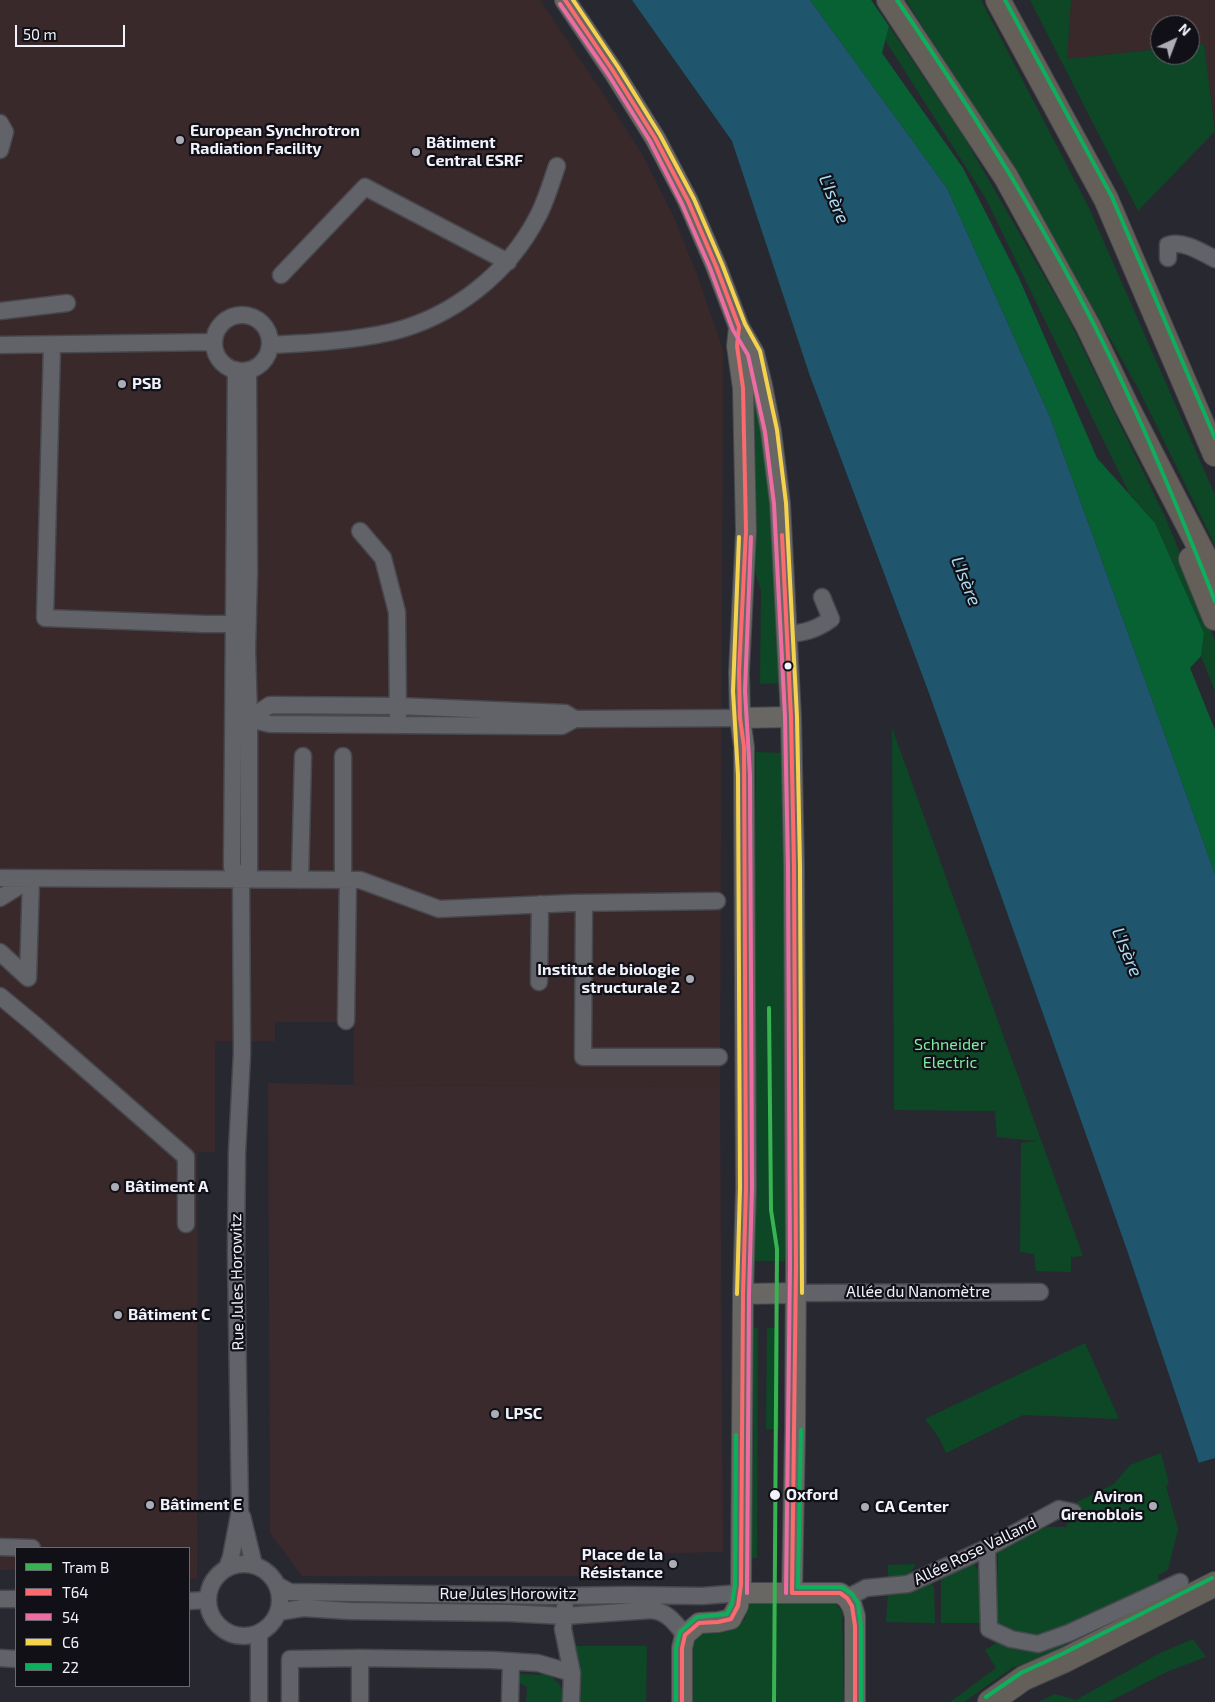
<!DOCTYPE html>
<html>
<head>
<meta charset="utf-8">
<style>
	body { margin:0 }
	#map { position:relative; width:1215px; height:1702px; overflow:hidden; background:#282930; font-family:"Exo 2",sans-serif }
	canvas { display:block }
	.legend { position:absolute; left:15px; top:1547px; width:175px; height:140px; box-sizing:border-box; background:#101016; border:1px solid #6a6a72; margin:0; padding:6px 9px; list-style:none; font-size:15px; color:#f1f2fc }
	.legend li { display:flex; align-items:center; gap:10px; height:25px }
	.legend b { width:25px; border:1px solid #6a6a72 }
	.north { position:absolute; left:1150px; top:15px; width:50px; height:50px; box-sizing:border-box; background:#101016; border:1px solid #6a6a72; border-radius:50%; rotate:43deg; font-size:14px; font-weight:700; line-height:20px; text-align:center; color:#f1f2fc }
	.north::after { content:''; display:block; margin:auto; width:18px; height:22px; background:#abacb5; clip-path:polygon(50% 0,100% 100%,50% 72%,0 100%) }
	.scale { position:absolute; left:15px; top:25px; width:110px; height:22px; box-sizing:border-box; border:2px solid #f1f2fc; border-top:0; padding-left:6px; font-size:15px; line-height:18px; white-space:nowrap; color:#f1f2fc; -webkit-text-stroke:4px #101016; paint-order:stroke }
</style>
</head>
<body>
<div id="map">
<canvas width="1215" height="1702"></canvas>
<ul class="legend">
<li><b style="height:6px;background:#39b351"></b>Tram B</li>
<li><b style="height:6px;background:#fa6a6e"></b>T64</li>
<li><b style="height:6px;background:#ed6da2"></b>54</li>
<li><b style="height:6px;background:#f5d24d"></b>C6</li>
<li><b style="height:6px;background:#0daf5c"></b>22</li>
</ul>
<div class="north">N</div>
<div class="scale">50 m</div>
</div>
<script>
const ctx = document.querySelector('canvas').getContext('2d');
ctx.lineJoin = 'round';
function paint(path, color) {
  ctx.fillStyle = color;
  ctx.fill(path, 'evenodd');
}
function trace(path, color, width, dash) {
  ctx.strokeStyle = color;
  ctx.lineWidth = width;
  ctx.lineCap = dash ? 'butt' : 'round';
  ctx.setLineDash(dash || []);
  ctx.stroke(path);
}
function label(font, color, halo, rows, align = 'center') {
  ctx.font = font + ' "Exo 2",sans-serif';
  ctx.lineWidth = 4.5;
  ctx.setLineDash([]);
  ctx.textBaseline = 'middle';
  ctx.strokeStyle = halo;
  ctx.fillStyle = color;
  for (const [text, x, y, turn = 0] of rows) {
    ctx.save();
    ctx.translate(x, y);
    ctx.rotate((+turn || 0) * Math.PI / 180);
    ctx.textAlign = isNaN(turn) ? turn : align;
    if (halo) ctx.strokeText(text, 0, 0);
    ctx.fillText(text, 0, 0);
    ctx.restore();
  }
}
const industrial = new Path2D(`
	M0 0H540L598 86 642 154 675 220 696 272 723 350 720 1087 354 1085V1022H275V1041H215V1152H198L197 1579 189 1578V1548H16V1570H0Z
	M1071 0H1215V123L1204 44 1190 45V25H1160V49L1067 59Z`);
const education = new Path2D(`
	M268 1083 354 1085 720 1087 723 1552 624 1554V1576H302L270 1533Z`);
const green = new Path2D(`
	M906 0H981L1089 208 1215 495V545L1138 388 1041 216Z
	M1030 0H1071L1067 59 1160 49V55H1190V45L1204 44 1215 131 1138 211Z
	M889 26 964 137 1067 316 1167 521 1215 641V691L1201 656 1204 633 1155 523 1129 493 985 197 885 40Z
	M749 370 753 374 770 474 781 683 760 684 761 591 755 572Z
	M892 728 1083 1256 1071 1257V1272L1036 1271 1034 1254 1020 1252 1021 1143 1037 1141 997 1137 995 1111 894 1110Z
	M756 752 783 753 788 854 787 1261H750Z
	M749 1327 758 1328 757 1558H748Z
	M767 1328H779V1430L766 1429Z
	M1085 1343 1119 1419 1023 1415 946 1453 939 1438 925 1419Z
	M1161 1453 1169 1484 1166 1486 1178 1529 1168 1570 1158 1575 1160 1587 1069 1627 1031 1639 1000 1626 997 1621 998 1550 1002 1546 1047 1527H1066L1077 1502 1114 1484 1130 1465Z
	M972 1559 980 1574 982 1623H941V1575Z
	M915 1564C912 1577 899 1577 888 1579V1565Z
	M929 1581 934 1587 935 1623 886 1622 888 1593Z
	M750 1601 834 1602 842 1611 844 1702H691L692 1650 695 1639 704 1631H727L745 1619Z
	M1193 1639 1206 1657 1169 1671 1108 1702H1038L1055 1694 1076 1700 1158 1654Z
	M1001 1640 1042 1650 1064 1644 1066 1648 1012 1668 964 1702H950L996 1668 985 1650Z
	M566 1646H647L646 1702H571Z
	M546 1673C558 1680 564 1687 564 1702H526L527 1687 518 1682 521 1674 540 1675Z`);
const forest = new Path2D(`
	M810 0H871L889 26 882 53 963 168 1019 278 1097 458 1155 523 1204 633 1201 656 1190 668 1215 730V874L1050 417 947 188Z`);
const water = new Path2D(`
	M632 0H810L947 188 1050 417 1215 874V1511L1126 1247 929 693 810 376 732 141Z`);
const pier = new Path2D(`
	M1215 1458V1513L1198 1463Z`);
const minor = new Path2D(`
	M0 123 5 132 0 150
	M1168 258V245C1183 240 1201 252 1215 259
	M281 275 365 187 508 262
	M0 311 67 303
	M214 343a28 28 0 1 1 56 0a28 28 0 1 1-56 0Z
	M0 345 214 342
	M52 345 45 618 205 624H245
	M270 345C310 343 352 341 391 332 453 317 509 273 538 216 546 201 551 183 557 166
	M360 531 383 558 397 612 398 716
	M786 634C804 633 816 630 831 619L822 597
	M240 719H249L270 724 536 726H562L575 719 740 718
	M249 719 270 705 397 706 565 713 575 719
	M0 878 360 880 439 909 572 903 717 901
	M241 879 249 870V719L247 649 249 572 248 370
	M300 880 303 756
	M343 880V756
	M0 898 29 880
	M584 903 583 1057H719
	M0 952 28 978 31 879
	M539 982 540 904
	M0 996 35 1025 186 1157V1224
	M346 1021 348 879
	M796 1293 1040 1292
	M242 1516 254 1565
	M0 1547 32 1548
	M987 1548 989 1629 1011 1639 1038 1644 1069 1633 1180 1582
	M208 1600a36 36 0 1 1 72 0a36 36 0 1 1-72 0Z
	M227 1568 231 1557 240 1510 236 1253 237 1152 242 1053 241 879 232 867 236 370
	M277 1585 290 1592 558 1596 628 1595 702 1596 741 1593
	M847 1598 866 1588 908 1584 987 1548 1059 1509 1073 1512
	M0 1599H16
	M189 1601 208 1600
	M565 1607 563 1629 572 1673 571 1702
	M278 1612 303 1608 350 1611 509 1613 564 1616 652 1610C668 1612 675 1623 685 1635
	M0 1658 16 1659
	M360 1658V1702
	M259 1702V1633
	M290 1702V1659L360 1658 492 1660 538 1663 572 1673
	M510 1702 511 1662`);
const major = new Path2D(`
	M565 0 613 71 655 138 688 201 716 266 739 327 754 353 762 385 771 431 780 503 791 717 794 867 796 1266 795 1430 792 1593
	M740 718 791 717
	M743 1294 796 1293
	M741 1593H840L847 1598 852 1606 855 1616V1702
	M682 1702V1648L685 1635 699 1623 718 1622 731 1619 738 1606 741 1585 743 1294 746 1188 744 775V747L740 718 739 672 746 531 743 388 737 346 739 327`);
const highway = new Path2D(`
	M889 0 1006 177 1088 326 1126 405 1215 577
	M998 0 1106 199 1215 454
	M1191 559 1215 618
	M990 1702 1024 1678 1065 1660 1215 1584`);
const bus1 = new Path2D(`
	M565 0 613 71 655 138 688 201 716 266 739 327 737 346 743 388 746 531 739 672 740 718 744 747 746 1188 743 1294 741 1585 738 1606 731 1619 718 1622 699 1623 685 1635 682 1648V1702
	M782 535 791 717 794 867 796 1266 792 1593
	M792 1593H840L847 1598 852 1606 855 1626V1702`);
const bus2 = new Path2D(`
	M560 4 608 74 650 141 682 204 710 268 733 330 748 355 765 432 774 504 785 717 788 867 790 1266 786 1593
	M747 1593 749 1294 752 1188 750 775 745 691 751 537`);
const bus3 = new Path2D(`
	M573 0 618 67 660 135 694 199 722 264 745 324 760 351 777 430 786 503 797 717 800 867 802 1293
	M737 1294 740 1188 738 775 733 691 739 537`);
const bus4 = new Path2D(`
	M897 0C976 116 1051 235 1112 361 1150 439 1183 520 1215 601
	M1005 0 1112 197 1215 438
	M801 1430 798 1587H842L852 1594 858 1603 861 1626V1702
	M986 1697 1021 1673 1062 1654 1212 1578
	M676 1702V1648L680 1632 697 1617 727 1614 732 1604 735 1585 736 1435`);
const tram1 = new Path2D(`
	M769 1008 771 1210 777 1249 774 1702`);
const markers = [
	[180,140,5,"#abacb5"],
	[416,152,5,"#abacb5"],
	[122,384,5,"#abacb5"],
	[788,666,4.5,"#f1f2fc"],
	[690,979,5,"#abacb5"],
	[115,1187,5,"#abacb5"],
	[118,1315,5,"#abacb5"],
	[495,1414,5,"#abacb5"],
	[775,1495,6,"#f1f2fc"],
	[150,1505,5,"#abacb5"],
	[1153,1506,5,"#abacb5"],
	[865,1507,5,"#abacb5"],
	[673,1564,5,"#abacb5"]
];
const poiNames = [
	["European Synchrotron",190,131],
	["Radiation Facility",190,149],
	["Bâtiment",426,143],
	["Central ESRF",426,161],
	["PSB",132,384],
	["Institut de biologie",680,970,"right"],
	["structurale 2",680,988,"right"],
	["Bâtiment A",125,1187],
	["Bâtiment C",128,1315],
	["LPSC",505,1414],
	["Aviron",1143,1497,"right"],
	["Grenoblois",1143,1515,"right"],
	["Bâtiment E",160,1505],
	["CA Center",875,1507],
	["Place de la",663,1555,"right"],
	["Résistance",663,1573,"right"]
];
const parkNames = [
	["Schneider",950,1045],
	["Electric",950,1063]
];
const streetNames = [
	["Rue Jules Horowitz",237,1282,-91],
	["Allée du Nanomètre",918,1292],
	["Allée Rose Valland",975,1551,-26],
	["Rue Jules Horowitz",508,1594]
];
const stopNames = [
	["Oxford",786,1495]
];
const waterNames = [
	["L'Isère",834,199,67],
	["L'Isère",966,581,68],
	["L'Isère",1127,952,67]
];
paint(industrial, '#3a292a');
paint(education, '#3a292d');
paint(green, '#0d4726');
paint(forest, '#076133');
paint(water, '#1f566d');
paint(pier, '#282930');
trace(minor, '#47484e', 19);
trace(major, '#47484e', 22);
trace(highway, '#47484e', 26);
trace(minor, '#626368', 16);
trace(major, '#696764', 20);
trace(highway, '#646059', 24);
trace(bus1, '#fa6a6e', 4);
trace(bus2, '#ed6da2', 4);
trace(bus3, '#f5d24d', 4);
trace(bus4, '#0daf5c', 4);
trace(tram1, '#39b351', 4);
for (const [x, y, r, color] of markers) {
  const dot = new Path2D();
  dot.arc(x, y, r, 0, 2 * Math.PI);
  ctx.fillStyle = color;
  ctx.fill(dot);
  trace(dot, '#101016', 2);
}
label('bold 16px', '#f1f2fc', '#101016', poiNames, 'left');
label('16px', '#7eeea0', '#101016', parkNames);
label('16px', '#f1f2fc', '#101016', streetNames);
label('bold 16px', '#f1f2fc', '#101016', stopNames, 'left');
label('italic 18px', '#aadbf3', '#101016', waterNames);
</script>
</body>
</html>
